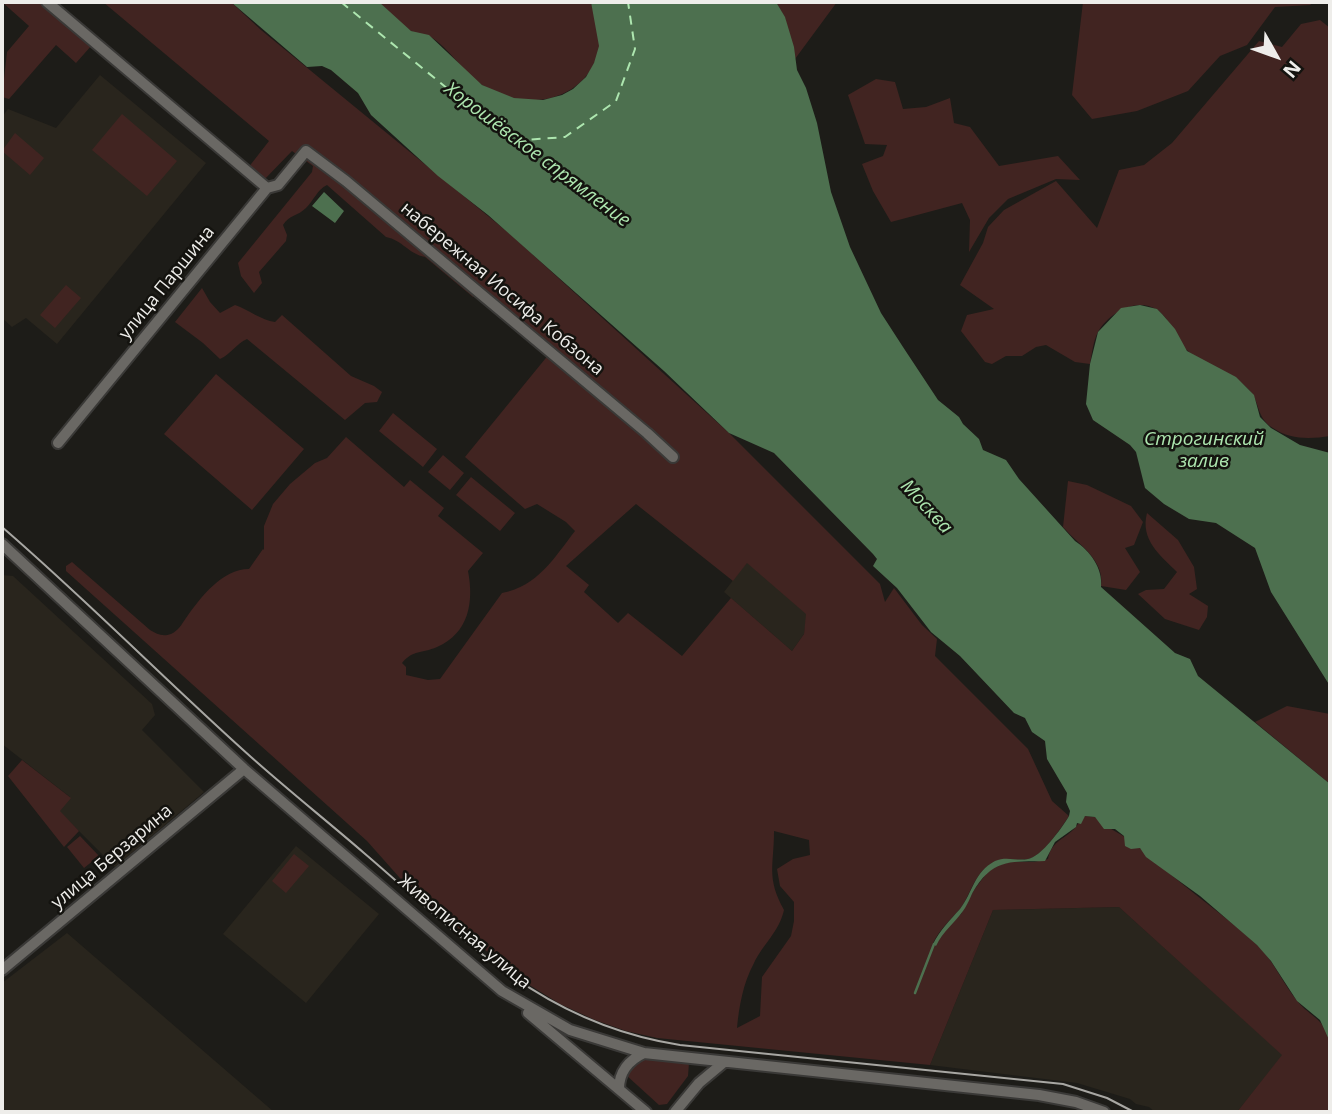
<!DOCTYPE html>
<html>
<head>
<meta charset="utf-8">
<style>
	body { margin:0 }
	#map { position:relative; width:1332px; height:1114px; overflow:hidden; background:#1d1c18; font-family:"Open Sans",sans-serif }
	canvas { display:block }
	.frame { position:absolute; inset:0; border:4px solid #eeedea; pointer-events:none }
	.north { position:absolute; left:1241px; top:21px; width:70px; height:70px; -webkit-text-stroke:5px #14130f; paint-order:stroke; rotate:130deg; font-size:19px; font-weight:700; line-height:28px; text-align:center; color:#eeedea }
	.north::after { content:''; display:block; margin:auto; width:24px; height:32px; background:#eeedea; clip-path:polygon(50% 0,100% 100%,50% 72%,0 100%) }
</style>
</head>
<body>
<div id="map">
<canvas width="1332" height="1114"></canvas>
<div class="frame"></div>
<div class="north">N</div>
</div>
<script>
const ctx = document.querySelector('canvas').getContext('2d');
ctx.lineJoin = 'round';
function paint(path, color) {
  ctx.fillStyle = color;
  ctx.fill(path, 'evenodd');
}
function trace(path, color, width, dash) {
  ctx.strokeStyle = color;
  ctx.lineWidth = width;
  ctx.lineCap = dash ? 'butt' : 'round';
  ctx.setLineDash(dash || []);
  ctx.stroke(path);
}
function label(font, color, halo, rows, align = 'center') {
  ctx.font = font + ' "Open Sans",sans-serif';
  ctx.lineWidth = 5;
  ctx.setLineDash([]);
  ctx.textBaseline = 'middle';
  ctx.strokeStyle = halo;
  ctx.fillStyle = color;
  for (const [text, x, y, turn = 0] of rows) {
    ctx.save();
    ctx.translate(x, y);
    ctx.rotate((+turn || 0) * Math.PI / 180);
    ctx.textAlign = isNaN(turn) ? turn : align;
    if (halo) ctx.strokeText(text, 0, 0);
    ctx.fillText(text, 0, 0);
    ctx.restore();
  }
}
const built = new Path2D(`
	M100 75 206 163 57 344 26 318 12 327 2 318V117L8 109 56 128Z
	M747 562 807 614 804 634 792 651 724 592Z
	M2 575 13 576 152 704 155 715 142 730 204 792 115 867 59 811 70 797 2 744Z
	M296 846 379 914 306 1003 223 934Z
	M1119 907 1283 1055 1237 1112H1155L1149 1107 1136 1104 1130 1099 1077 1083 930 1065 993 910Z
	M67 933 274 1112H2V983Z`);
const green = new Path2D(`
	M2 2H42L92 45 76 63 56 45 9 99 2 97 7 52 29 26Z
	M103 2H231L261 30 510 234 729 433 880 584 885 602 894 588 922 625 937 639 935 656 1028 749 1052 801 1069 816C1061 828 1042 857 1028 859 1014 861 1004 857 991 864 974 874 971 894 960 909 950 920 940 929 933 943L935 945 946 928 961 914 974 890 989 870 1006 862H1034L1048 859C1051 842 1063 840 1074 829 1078 824 1081 820 1085 816L1095 817C1105 828 1126 835 1139 847 1175 881 1217 909 1254 942 1273 958 1282 983 1298 1002 1310 1016 1323 1019 1329 1037 1332 1057 1330 1091 1330 1112H1237L1282 1055 1119 907 993 910 930 1065 657 1038 626 1031 595 1020 560 1004 523 981 407 886 367 841 66 571V566L72 562 150 630C157 634 162 637 171 634 178 631 182 624 186 618 201 597 222 569 249 569L263 549 264 550V526L273 504 290 484 315 463 327 458 346 437 404 487 410 480 444 508 438 516 483 553 468 571C474 602 469 633 437 647 421 654 414 649 402 663L406 667V675L428 680 440 679 502 593C538 586 554 558 575 531L566 522 537 504 525 509 465 457 554 348 496 302 478 294 473 297 425 257C409 254 402 240 386 237L327 185C317 190 314 200 306 208 298 216 289 215 283 225L287 235 286 241 259 272 262 283 254 293 241 276 238 263 312 172 313 166 292 151 263 181 248 168 269 141ZM636 504 733 581 747 563 806 614 804 634 792 651 731 598 682 656 628 613 618 623 584 592 589 585 566 566ZM774 831 809 840 810 855 793 859 777 869 780 886 794 902V921L791 936 762 977 760 1016 737 1028C739 1007 743 983 754 963 763 944 779 932 784 910 766 877 774 866 774 831Z
	M379 2H591C595 18 603 38 598 54 582 104 521 112 482 85 463 72 449 48 431 37 427 35 420 35 415 33 403 28 388 12 379 2Z
	M776 2H837L795 59 785 18Z
	M1083 2H1309L1311 5 1275 7 1247 45 1220 56 1188 91 1137 111 1092 119 1072 95Z
	M1320 20 1330 28V436C1311 439 1290 440 1273 428 1255 417 1261 401 1248 389 1231 371 1207 366 1189 352 1177 343 1174 325 1161 313 1141 294 1109 312 1098 332 1093 341 1092 354 1090 364L1075 362 1046 345 1036 347 1022 356H1006L992 364 985 362 961 331 967 315 994 309 960 285 983 243 988 227 1004 210 1056 181 1097 228 1119 170 1144 165 1172 143 1259 41 1282 47 1301 24Z
	M876 79 895 82 903 109 926 107 950 98 954 123 970 127 999 166 1058 156 1080 180 1056 179 1008 199 989 218 969 252 970 220 962 203 891 222 873 191 862 164 883 156 887 145 865 144 848 95Z
	M122 114 177 161 147 196 92 150Z
	M15 133 44 158 30 175 2 151Z
	M66 285 81 298 55 328 40 315Z
	M202 288 210 302 220 313 235 305C249 310 261 320 275 322L282 315 351 376 374 386 382 392 377 402 365 403 345 420 247 339C236 344 231 354 220 359L203 343 175 322Z
	M216 374 304 449 252 510 164 434Z
	M393 413 437 449 423 467 379 431Z
	M443 455 464 473 450 490 428 472Z
	M471 477 515 513 500 531 456 495Z
	M1068 481 1087 485 1131 506 1143 522 1134 545 1125 548 1140 572 1126 590 1101 586C1105 560 1079 545 1063 527Z
	M1147 513 1178 540 1194 567 1197 589 1189 594 1208 606 1207 617 1199 630 1165 619 1138 594 1146 590 1164 589 1177 572C1160 555 1140 540 1147 513Z
	M1287 706 1330 714V784L1255 722Z
	M22 760 71 798 60 811 79 831 64 847 8 776Z
	M80 836 99 856 84 868 67 847Z
	M294 854 309 866 286 893 272 881Z
	M644 1056 689 1063 688 1076 667 1104 659 1105 626 1075 641 1057Z`);
const water = new Path2D(`
	M231 2H379L411 31 429 35 482 85 514 98 543 100 562 95 573 89 586 77 594 63 599 46 591 2H776L785 17 794 47 797 70 806 88 817 123 831 192 850 247 881 313 903 347 938 400 959 417 963 424 979 439 983 450 1006 460 1019 479 1075 541C1090 551 1103 568 1101 587L1175 653 1190 659 1198 676 1330 784V1042L1320 1020 1297 1001 1271 961 1257 945 1200 896 1146 857 1140 848 1131 849 1125 846 1124 836 1115 829H1104L1095 817 1085 816 1081 824 1077 823 1076 827 1055 842 1045 861C1014 862 995 858 976 887 971 894 969 903 963 911 954 924 943 931 936 946L933 944C940 930 950 920 960 909 973 892 974 872 995 861 1006 856 1016 861 1028 859 1041 857 1062 828 1069 816L1070 811 1066 802 1067 793 1047 759 1045 741 1032 732 1025 718 1014 713 960 656 931 632 897 588 873 566 877 559 873 554 774 453 729 433 664 371 488 215 438 176 371 115 358 93 331 70 322 66 307 67Z
	M324 192 344 211 335 223 312 206Z
	M1140 305 1157 309 1162 314 1175 329 1187 351 1236 377 1254 395 1260 417 1271 428 1300 445 1330 453V686L1271 592 1255 548 1216 523 1189 519 1164 504 1145 488 1136 452 1130 445 1093 420 1086 404 1090 364 1098 332 1121 308Z`);
const stream = new Path2D(`
	M915 993 934 944`);
const ferry = new Path2D(`
	M341 2 512 141 565 137 616 101 635 49 628 2`);
const minor = new Path2D(`
	M47 2 267 188
	M58 443 267 188 278 185 306 151 346 181 647 433 673 457
	M2 544 244 769 502 991 570 1030 644 1053 1039 1095 1076 1102 1104 1112
	M2 970 244 769
	M528 1013 646 1112
	M619 1089C619 1072 629 1060 644 1053
	M675 1112 699 1083 723 1063`);
const tram = new Path2D(`
	M2 527C88 601 167 682 251 757 288 790 327 821 364 853 466 940 542 1024 680 1045L1063 1084 1107 1098 1134 1112`);
const streetNames = [
	["улица Паршина",167,283,-51],
	["набережная Иосифа Кобзона",502,289,40],
	["улица Берзарина",112,857,-40],
	["Живописная улица",464,932,40]
];
const waterNames = [
	["Хорошёвское спрямление",537,155,37],
	["Строгинский",1204,440],
	["залив",1204,462],
	["Москва",926,507,47]
];
paint(built, '#29251d');
paint(green, '#412421');
paint(water, '#4d704f');
trace(stream, '#4d704f', 2.5);
trace(ferry, '#ade6af', 2, [9, 7]);
trace(minor, '#3a3937', 14);
trace(minor, '#6a6864', 10);
trace(tram, '#a8a7a3', 2);
label('18px', '#eeedea', '#14130f', streetNames);
label('italic 19px', '#ade6af', '#14130f', waterNames);
</script>
</body>
</html>
